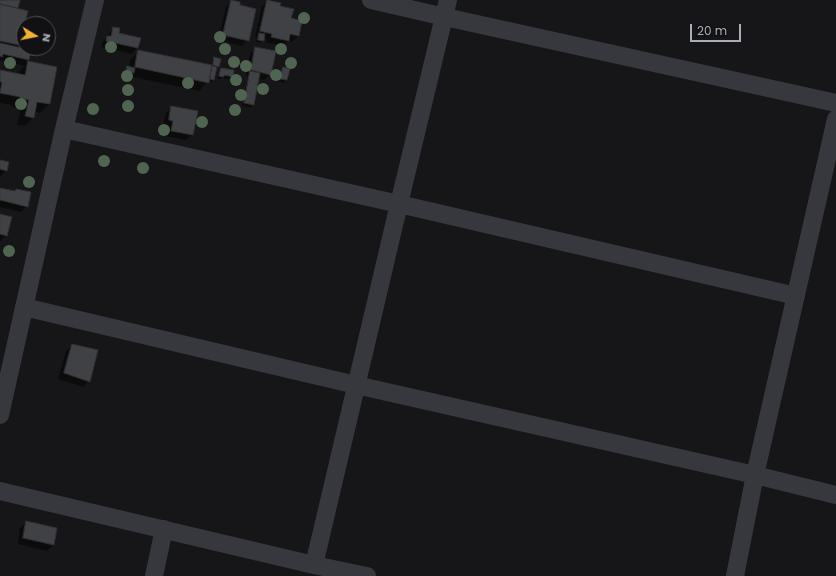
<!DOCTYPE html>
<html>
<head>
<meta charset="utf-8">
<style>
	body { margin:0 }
	#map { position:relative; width:836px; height:576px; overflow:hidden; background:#161618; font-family:Poppins,sans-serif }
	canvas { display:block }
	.north { position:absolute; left:16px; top:16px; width:40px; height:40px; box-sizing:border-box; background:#111113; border:1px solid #4d4f55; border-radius:50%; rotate:100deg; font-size:11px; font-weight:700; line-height:16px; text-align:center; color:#a8adb8 }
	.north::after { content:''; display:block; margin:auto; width:14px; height:18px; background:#f2b134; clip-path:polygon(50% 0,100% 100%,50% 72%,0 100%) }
	.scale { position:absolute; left:690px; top:24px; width:51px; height:18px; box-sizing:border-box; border:2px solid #a8adb8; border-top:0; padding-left:5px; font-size:12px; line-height:14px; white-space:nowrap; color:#a8adb8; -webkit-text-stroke:3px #111113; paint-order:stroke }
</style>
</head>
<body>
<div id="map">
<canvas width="836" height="576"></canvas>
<div class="north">N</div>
<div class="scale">20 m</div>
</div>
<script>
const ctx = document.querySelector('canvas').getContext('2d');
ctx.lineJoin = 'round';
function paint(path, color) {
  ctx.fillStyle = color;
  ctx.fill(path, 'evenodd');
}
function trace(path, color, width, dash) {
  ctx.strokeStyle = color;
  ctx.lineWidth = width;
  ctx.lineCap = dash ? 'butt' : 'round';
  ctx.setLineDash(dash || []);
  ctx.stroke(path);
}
const shadow = new Path2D(`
	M0 0H19L17 9 24 24V48L23 49 28 60 26 62 56 68 49 104 40 113 34 111 33 118 24 126 17 125 21 108 12 107V105L0 103V71L19 75V71L25 66 0 60Z
	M231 1 248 40 242 46 218 40 226 7Z
	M268 1 279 7 290 19 301 22 298 36 292 42 288 41 282 46 266 42 267 39H263L260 43 256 42 257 37H255L262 6Z
	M114 28 118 34 137 48 132 54 101 47 102 43 107 37 108 34Z
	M256 48 270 74 264 80 258 79 253 104 250 107 242 106 248 76H246L250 54Z
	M139 51 211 66 212 61 215 58 218 66 216 69 214 79 211 82 208 81 199 91 124 75 125 70 127 67H129L130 60Z
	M221 69 232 77 230 79 222 78 220 79H217L219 71Z
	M283 69 289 70 286 80 284 83 278 81 280 71Z
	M172 107 192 134 186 140 166 136 168 127 163 126 166 113Z
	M0 161 6 170 1 176H0Z
	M0 189 14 192 16 190 27 206 21 212 0 207Z
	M0 215 6 236 0 241Z
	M72 345 89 381 83 387 58 379 66 351Z
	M26 522 56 529 53 545 47 551 18 544 20 528Z`);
const building = new Path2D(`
	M0 0H20L18 8 0 4Z
	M231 0 240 2V5L256 9 249 41 223 35Z
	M267 0 281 3 280 6 294 9 291 18 302 21 299 36 290 34 289 41 271 37 272 34 260 31Z
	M0 4 28 11 25 23 27 24H24V46L0 41Z
	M113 27 120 28 119 33 141 38 138 48 106 41 107 36H111Z
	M259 33 265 34 264 41 258 40Z
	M0 43 31 50 29 60 3 54 2 57 0 56Z
	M255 47 276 51 271 75 251 70Z
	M138 50 212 65 209 83 135 67Z
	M214 57 221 59 219 67 213 65Z
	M28 61 57 67 50 104 37 102 34 118 25 116 29 100 20 98V97L0 93 2 82H0V70L25 75Z
	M127 66 135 68 134 73 126 72Z
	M212 66 217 67 214 80 210 79Z
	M283 67 290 69 287 80 280 79Z
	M221 68 234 70 233 77 224 75V77L219 76Z
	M250 71 260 73 254 105 244 103Z
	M171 106 198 111 193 135 171 131 173 121 169 120Z
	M0 160 9 162 7 171 0 169Z
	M0 188 15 191 16 189 31 192 28 207 0 200Z
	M0 214 12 217 7 236 0 234Z
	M72 344 98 350 90 382 64 373Z
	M26 521 57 528 54 545 23 538Z`);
const minor = new Path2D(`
	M371 0 445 17 836 103
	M64 129 399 204 796 296
	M24 307 356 385 755 475 836 495
	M0 415 64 129 95 0
	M0 491 314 565 367 576
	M314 565 399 204 448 0
	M154 576 164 529
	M735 576 755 475 836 119`);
const trees = [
	[304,18],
	[220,37],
	[111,47],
	[225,49],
	[281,49],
	[234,62],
	[10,63],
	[291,63],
	[246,66],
	[276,75],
	[127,76],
	[236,80],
	[188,83],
	[263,89],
	[128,90],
	[241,95],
	[21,104],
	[128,106],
	[93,109],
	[235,110],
	[202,122],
	[164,130],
	[104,161],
	[143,168],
	[29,182],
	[9,251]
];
paint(shadow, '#0007');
paint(building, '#404145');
trace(building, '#303034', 1);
trace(minor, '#37383d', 18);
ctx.fillStyle = '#506452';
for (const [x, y] of trees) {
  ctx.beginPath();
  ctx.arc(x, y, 6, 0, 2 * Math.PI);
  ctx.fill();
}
</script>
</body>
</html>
